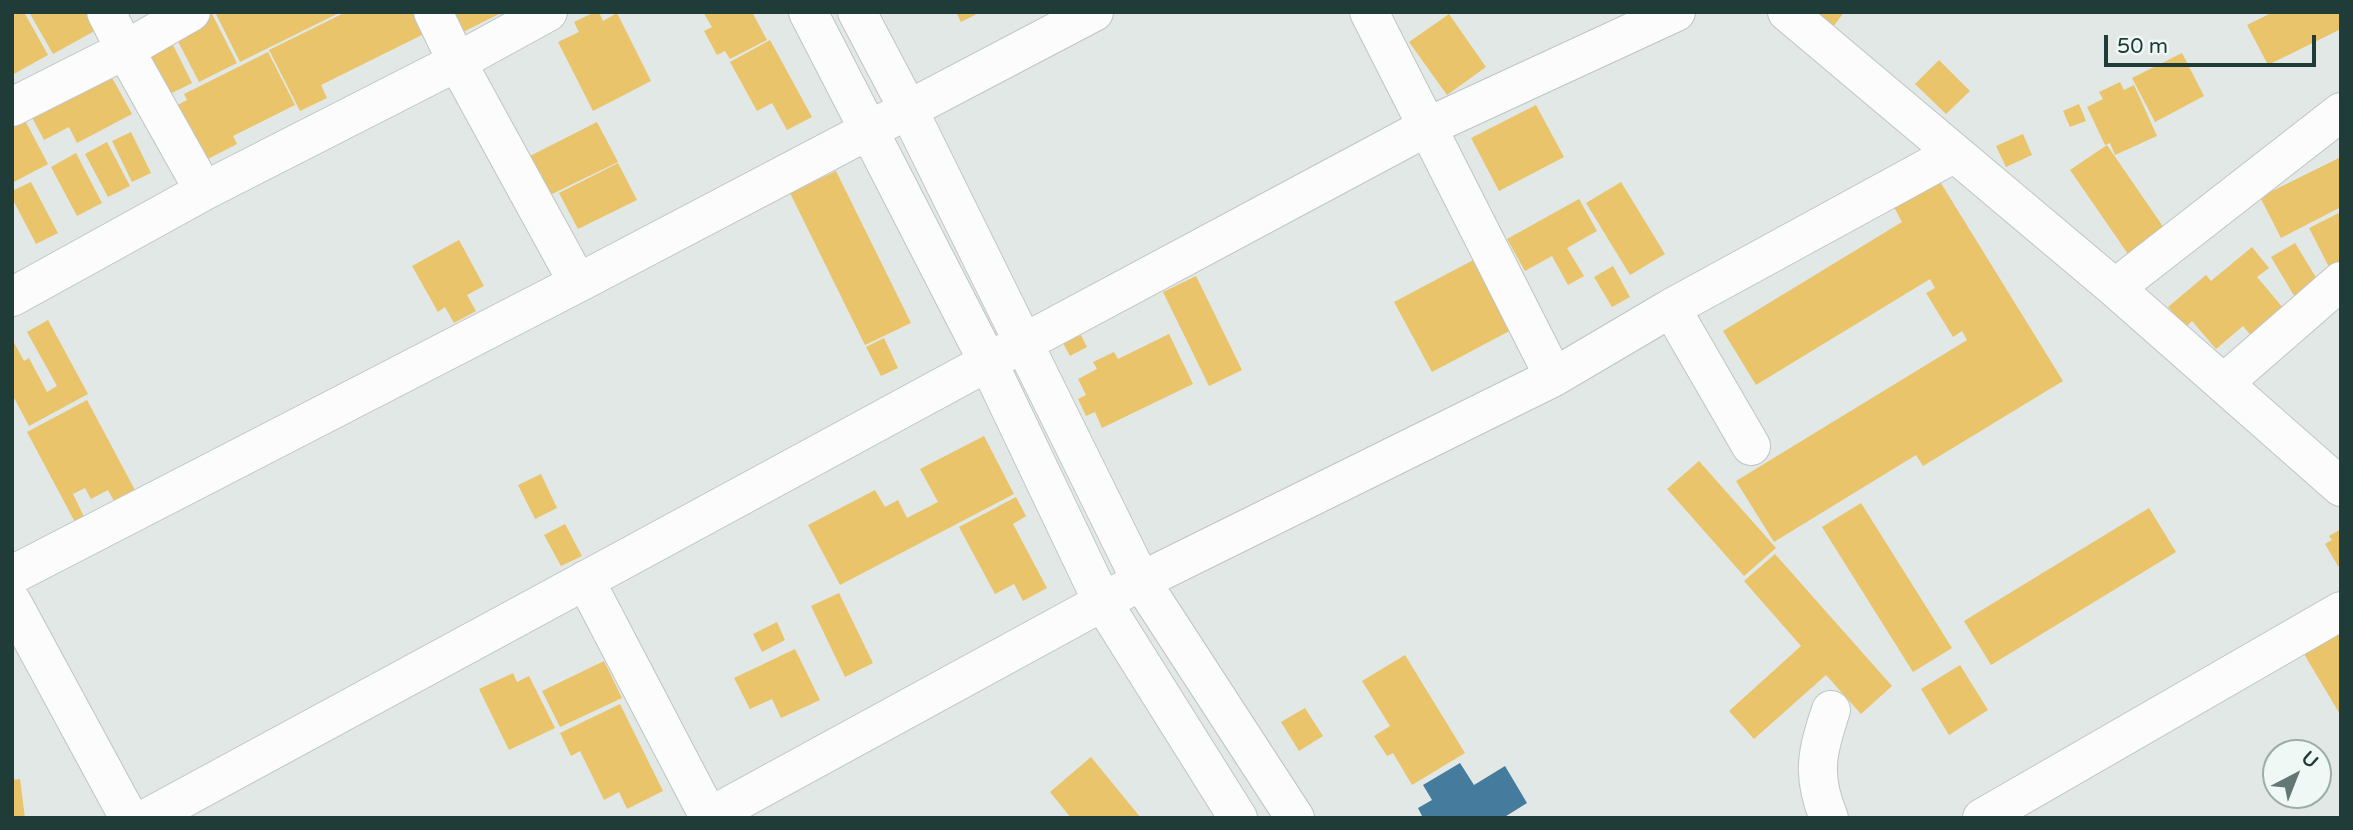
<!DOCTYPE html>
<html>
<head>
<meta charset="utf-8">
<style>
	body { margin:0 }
	#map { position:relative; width:2353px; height:830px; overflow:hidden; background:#e2e8e6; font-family:"Varela Round",sans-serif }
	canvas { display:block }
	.frame { position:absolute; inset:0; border:14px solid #1f3c38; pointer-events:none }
	.north { position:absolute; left:2262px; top:739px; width:70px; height:70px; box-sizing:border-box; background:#eff8f4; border:2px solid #9cada9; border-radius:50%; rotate:42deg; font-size:19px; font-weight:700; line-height:28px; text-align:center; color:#1f3c38 }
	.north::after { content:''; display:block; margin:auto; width:24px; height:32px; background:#637875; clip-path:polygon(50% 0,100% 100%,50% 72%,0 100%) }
	.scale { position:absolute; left:2104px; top:35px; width:212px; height:32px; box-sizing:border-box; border:4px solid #1f3c38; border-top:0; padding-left:9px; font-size:21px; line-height:24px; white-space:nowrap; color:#1f3c38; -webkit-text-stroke:5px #eff8f4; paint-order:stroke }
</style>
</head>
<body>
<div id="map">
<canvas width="2353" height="830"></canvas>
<div class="frame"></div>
<div class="north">U</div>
<div class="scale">50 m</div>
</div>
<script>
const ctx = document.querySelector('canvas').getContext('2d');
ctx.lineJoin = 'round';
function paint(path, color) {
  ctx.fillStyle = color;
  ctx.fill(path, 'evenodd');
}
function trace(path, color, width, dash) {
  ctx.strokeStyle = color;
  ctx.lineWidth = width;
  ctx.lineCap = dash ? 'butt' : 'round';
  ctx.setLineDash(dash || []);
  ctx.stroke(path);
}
const homes = new Path2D(`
	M19 12H24L48 55 12 75V16Z
	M29 12H91L100 28 53 54Z
	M198 12H211L237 63 199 82 170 26Z
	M215 12H341L240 62Z
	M346 12H423L432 30 321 85 327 98 300 111 269 50Z
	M443 12H503L455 36Z
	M595 12H599L603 21 617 13 651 81 593 111 558 42 579 32 574 22Z
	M703 12H752L767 40 730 59 725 51 717 55 704 31 712 27Z
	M956 12H981L961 22Z
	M1814 12H1844L1833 27Z
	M2273 12H2341V29L2268 65 2247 25Z
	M1449 14 1486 67 1447 95 1409 42Z
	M168 35 192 83 162 98 137 50Z
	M770 40 812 117 787 130 772 103 757 111 730 62Z
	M268 52 295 105 233 136 237 144 202 162 174 107 187 100 184 94Z
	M2182 53 2204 96 2155 122 2132 78Z
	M1939 60 1970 91 1946 114 1915 84Z
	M103 61 132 114 77 143 69 127 44 140 28 110Z
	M2120 82 2124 90 2134 85 2157 136 2115 155 2110 143 2105 145 2087 107 2103 99 2099 92Z
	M2079 104 2086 121 2070 127 2063 111Z
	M1536 105 1564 157 1499 191 1471 138Z
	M20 111 48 164 12 183V115Z
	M597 122 618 162 548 196 528 157Z
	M131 132 151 173 132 182 112 141Z
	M2023 134 2032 155 2006 167 1996 146Z
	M107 142 130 186 108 197 85 154Z
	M2107 145 2164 228 2128 254 2070 170Z
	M76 153 102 203 77 216 51 167Z
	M2341 157V207L2281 238 2260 197Z
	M618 163 637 200 578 229 559 193Z
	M836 171 911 323 865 345 790 193Z
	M1939 180 2063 381 1923 466 1916 455 1774 542 1736 481 1967 340 1962 331 1953 337 1926 293 1935 288 1930 279 1756 385 1723 331 1902 222 1894 207Z
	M31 182 58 233 36 244 12 198V191Z
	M1621 182 1665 254 1630 275 1586 203Z
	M1579 199 1597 231 1567 248 1584 276 1568 285 1552 256 1525 271 1507 239Z
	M2341 212V264L2330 269 2309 228Z
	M459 240 484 286 467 295 476 311 454 323 445 307 438 312 412 266Z
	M2295 243 2320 284 2296 299 2271 257Z
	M2252 247 2269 268 2257 277 2290 316 2258 344 2243 326 2216 349 2192 321 2186 327 2168 307 2206 275 2211 281Z
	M1479 257 1517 327 1432 372 1394 302Z
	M1613 266 1630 297 1612 307 1594 277Z
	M1196 276 1242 370 1209 386 1163 292Z
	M48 320 88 394 29 426 12 394V339L24 361 29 358 47 392 57 386 27 332Z
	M1169 334 1193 384 1102 428 1095 412 1086 416 1078 399 1086 395 1078 379 1097 369 1093 362 1114 352 1118 359Z
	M1081 335 1087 347 1070 356 1063 343Z
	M884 338 898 368 881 376 866 347Z
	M87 400 136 492 115 503 108 490 91 499 85 488 73 494 85 519 76 524 27 432Z
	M984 436 1014 494 840 585 808 525 875 490 885 507 898 500 907 518 938 502 920 469Z
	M1699 461 1776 548 1744 576 1667 489Z
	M541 474 557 508 535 519 518 485Z
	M1016 497 1026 516 1013 524 1047 588 1023 601 1014 584 995 594 959 527Z
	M1861 503 1952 648 1913 672 1822 527Z
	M2149 508 2176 552 1991 665 1964 621Z
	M565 524 582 556 561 566 544 535Z
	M2341 529V565L2338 566 2325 544 2332 540 2329 536Z
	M1775 554 1892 686 1861 714 1826 675 1754 739 1729 711 1801 646 1744 581Z
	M839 593 873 663 845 677 811 606Z
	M777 622 785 640 762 652 753 634Z
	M2341 633V716L2304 654Z
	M795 649 820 700 781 718 772 699 750 709 734 678Z
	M1405 655 1465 753 1412 785 1393 753 1387 756 1374 736 1390 726 1362 681Z
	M604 661 622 698 560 727 542 691Z
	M1960 665 1988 710 1949 735 1921 689Z
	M513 673 517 682 529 676 555 728 509 750 479 689Z
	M620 704 663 791 627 809 619 792 604 800 580 751 571 756 560 733Z
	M1305 708 1323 736 1299 751 1281 722Z
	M1091 757 1141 818H1071L1050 792Z
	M20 779 25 818H12V780Z`);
const public = new Path2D(`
	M1460 763 1474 785 1505 766 1527 803 1503 818H1423L1418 808 1432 800 1423 785Z`);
const minor = new Path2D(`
	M106 12 125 50 204 191
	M433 12 457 62 578 283
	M808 12 988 362 1102 601 1238 818
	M857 12 908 109 1141 581 1295 818
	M1369 12 1554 377
	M1787 12 2115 288 2341 487
	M12 107 125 50 191 12
	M2115 288 2341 112
	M12 297 204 191 457 62 548 12
	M1671 308 1751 446
	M2225 382 2341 281
	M12 575 578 283 1094 12
	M585 580 709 817
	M12 602 129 818
	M147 818 988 362 1427 127 1676 12
	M707 818 1141 581 1554 377 1671 308 1953 154
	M1829 818C1811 775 1817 752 1831 710
	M1982 818 2341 611`);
paint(homes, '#e9c46a');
paint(public, '#457b9d');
trace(minor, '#bfc5c3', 40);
trace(minor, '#fbfcfb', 38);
</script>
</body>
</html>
